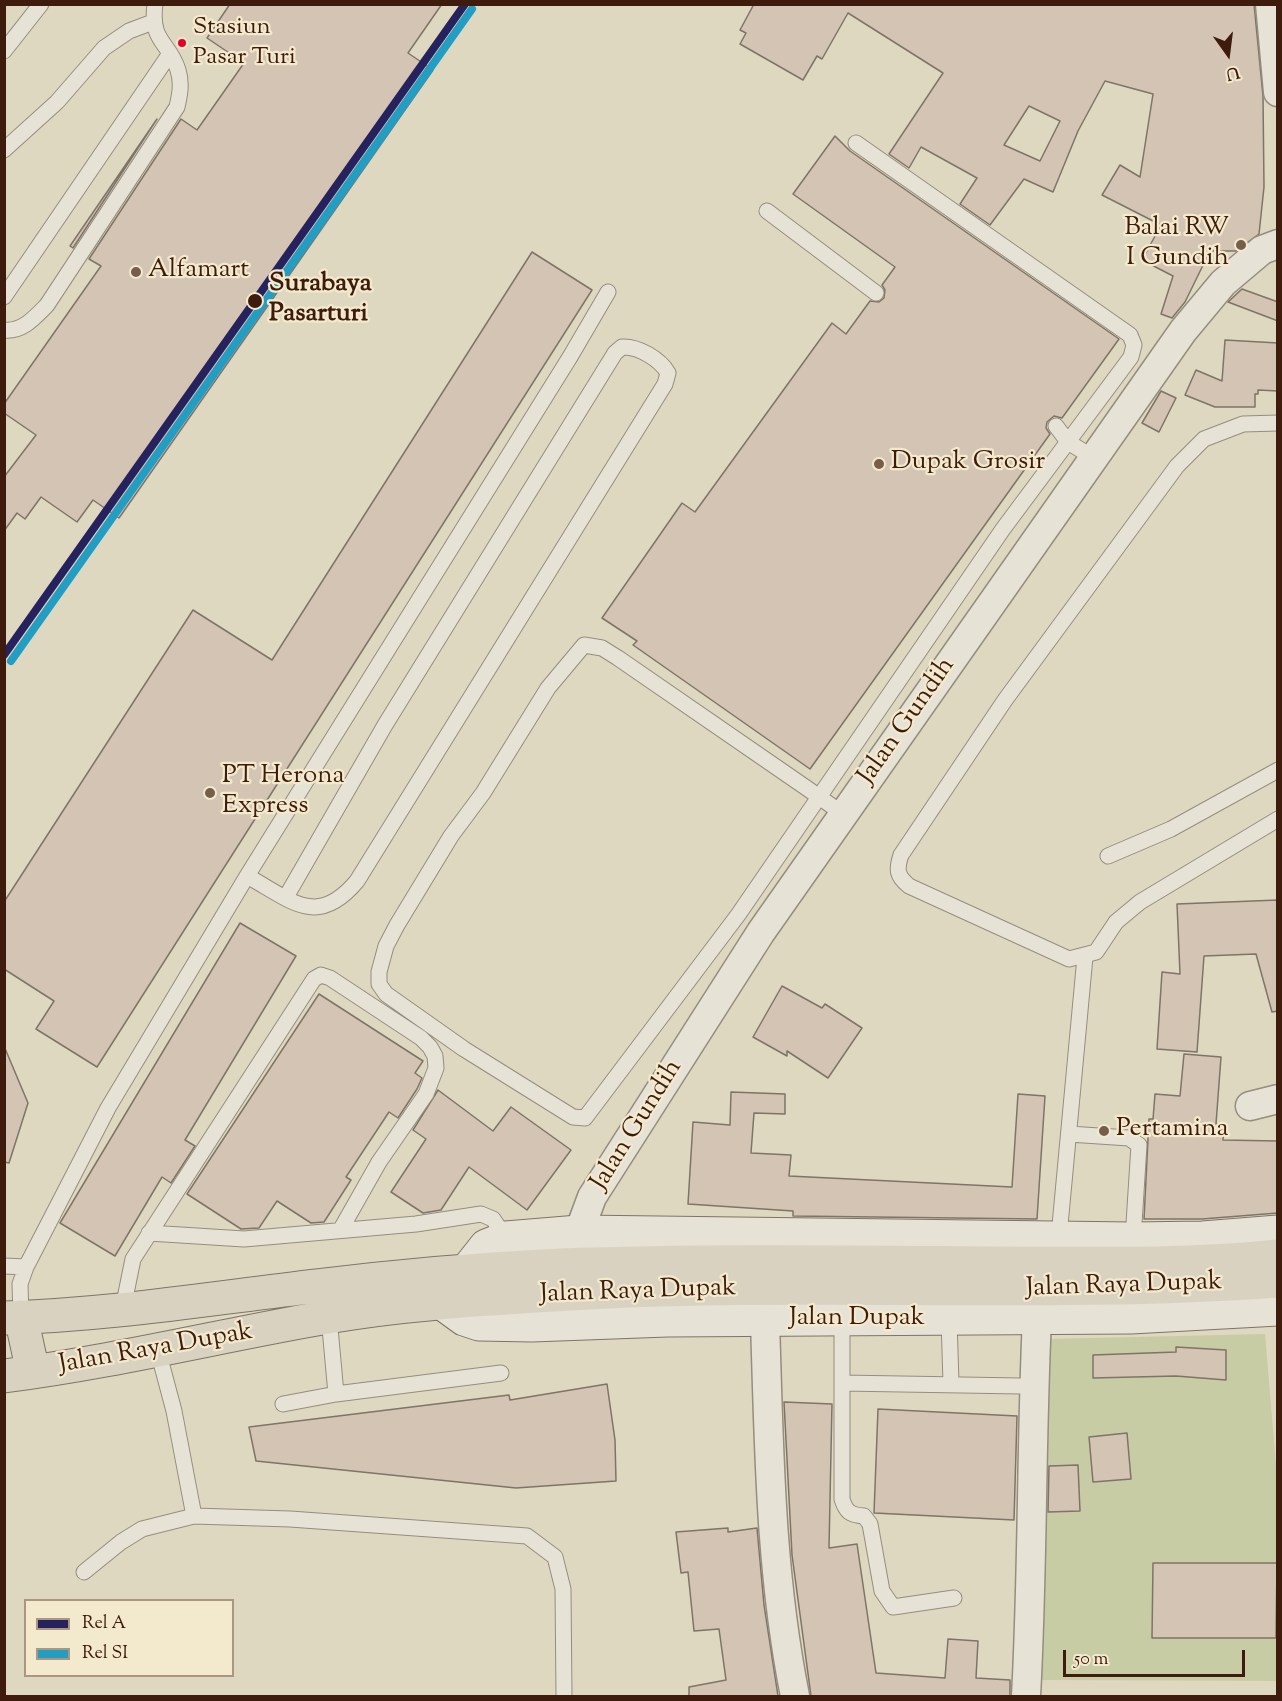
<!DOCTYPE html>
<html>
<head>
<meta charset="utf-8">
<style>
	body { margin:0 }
	#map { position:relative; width:1282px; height:1701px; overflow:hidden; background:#dfd8c0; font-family:"Sorts Mill Goudy",serif }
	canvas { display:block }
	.frame { position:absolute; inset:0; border:6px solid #3f1b0e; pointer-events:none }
	.legend { position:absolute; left:24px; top:1599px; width:210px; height:78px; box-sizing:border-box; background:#f3eace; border:2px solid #ab9781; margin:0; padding:8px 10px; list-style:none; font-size:18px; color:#3f1b0e }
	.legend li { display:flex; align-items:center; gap:12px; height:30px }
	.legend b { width:30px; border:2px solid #ab9781 }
	.north { position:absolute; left:1198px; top:24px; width:60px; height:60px; -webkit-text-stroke:4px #f3eace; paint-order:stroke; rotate:166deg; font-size:16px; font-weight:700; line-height:24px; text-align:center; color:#3f1b0e }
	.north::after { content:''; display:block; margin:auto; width:21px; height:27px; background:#3f1b0e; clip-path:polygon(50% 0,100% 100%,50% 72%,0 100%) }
	.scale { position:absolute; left:1063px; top:1650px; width:182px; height:27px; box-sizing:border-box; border:3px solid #3f1b0e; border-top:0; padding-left:8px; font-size:18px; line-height:21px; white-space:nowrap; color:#3f1b0e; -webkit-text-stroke:4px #f3eace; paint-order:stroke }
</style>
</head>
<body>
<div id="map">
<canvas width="1282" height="1701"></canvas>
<div class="frame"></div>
<ul class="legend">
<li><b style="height:8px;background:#26225e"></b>Rel A</li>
<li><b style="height:8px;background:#239dc2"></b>Rel SI</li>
</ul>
<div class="north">U</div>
<div class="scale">50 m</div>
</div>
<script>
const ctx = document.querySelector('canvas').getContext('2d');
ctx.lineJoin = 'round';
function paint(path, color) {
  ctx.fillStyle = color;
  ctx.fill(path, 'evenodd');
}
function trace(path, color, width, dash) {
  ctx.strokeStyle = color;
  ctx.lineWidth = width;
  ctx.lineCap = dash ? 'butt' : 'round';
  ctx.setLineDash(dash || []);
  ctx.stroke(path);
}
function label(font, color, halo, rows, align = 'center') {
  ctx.font = font + ' "Sorts Mill Goudy",serif';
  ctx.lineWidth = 4.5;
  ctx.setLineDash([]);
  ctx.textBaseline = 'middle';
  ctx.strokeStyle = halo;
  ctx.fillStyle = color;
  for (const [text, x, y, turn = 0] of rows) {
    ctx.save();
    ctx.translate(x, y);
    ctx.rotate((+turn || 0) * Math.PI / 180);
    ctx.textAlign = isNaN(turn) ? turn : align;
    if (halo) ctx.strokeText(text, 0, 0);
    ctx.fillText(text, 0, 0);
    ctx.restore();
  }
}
const green = new Path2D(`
	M1265 1334 1278 1489 1277 1681 1040 1680 1045 1339Z`);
const building = new Path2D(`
	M230 4H442L408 53 433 70 119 518 93 500 77 522 41 497 25 519 17 513 4 531V477L36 435 4 413V404L101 266 89 259 181 119 197 130 244 63 207 38Z
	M754 4H1254L1263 96 1264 187 1259 234 1236 251H1210L1185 302 1172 318 1161 314 1173 276 1142 260 1161 225 1102 195 1120 165 1140 177 1153 94 1105 81 1078 131 1053 192 1024 179 990 225 960 204 977 178 921 147 909 168 889 154 943 73 848 13 822 59 817 56 803 80 740 44 746 33 740 30ZM1029 106 1060 121 1040 161 1004 145Z
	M157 119 73 248 70 246Z
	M835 136 850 151 1119 339 1062 418 1054 416 1047 422 1046 428 1050 434 810 769 633 645 637 641 602 618 682 503 695 512 832 323 846 334 870 301 879 302 884 298 885 290 882 285 895 267 793 194Z
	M532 252 592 290 97 1067 36 1029 54 1001 4 969V902L193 610 272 660Z
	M1242 289 1278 302V321L1228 302Z
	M1225 340 1278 343V391L1258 390V394H1255V407H1215L1185 395 1196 370 1222 381Z
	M1161 391 1176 398 1159 432 1142 423Z
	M1278 900V1011L1272 1012 1256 954 1204 956 1197 1052 1157 1049 1162 972 1180 974 1177 904Z
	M240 923 296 956 185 1140 195 1146 171 1183 162 1177 115 1256 60 1223Z
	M782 986 822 1008 825 1004 862 1028 828 1078 787 1051V1056L753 1037Z
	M319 994 423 1061 415 1073 422 1078 417 1089 398 1118 389 1112 346 1177 351 1180 324 1222 311 1223 277 1201 259 1228 241 1229 187 1194Z
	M4 1046 28 1103 9 1163 4 1162Z
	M1184 1054 1221 1057 1216 1124 1224 1125 1223 1140 1278 1141V1213L1202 1219H1144L1149 1119H1153L1155 1094 1180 1096Z
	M438 1090 493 1131 511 1107 571 1150 527 1210 469 1167 441 1210 423 1213 391 1192 426 1139 413 1130Z
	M731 1092 785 1094V1114L754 1113 751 1153 791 1155 789 1176 1012 1187 1018 1094 1045 1096 1037 1219 793 1216V1211L688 1204 693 1122 730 1125Z
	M1176 1347 1226 1350V1380L1176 1376 1093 1378V1355L1176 1352Z
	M607 1384 615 1440 616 1481 516 1488 256 1461 249 1427 509 1395 510 1400Z
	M784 1402 832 1404 829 1548 857 1544 876 1673 945 1678 948 1639 978 1641 976 1678 1010 1680V1696H811L792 1555Z
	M878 1409 1017 1416 1014 1520 874 1513Z
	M1127 1433 1131 1479 1093 1482 1089 1437Z
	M1078 1465 1080 1511 1048 1512 1049 1466Z
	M728 1528V1532L757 1528 764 1605 778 1696H689V1687L726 1680 719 1629 694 1631 688 1572 681 1573 676 1532Z
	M1153 1563H1277L1276 1638H1152Z`);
const service = new Path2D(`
	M4 51 41 4
	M4 150 57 102 104 48 129 31 153 22
	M767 211 876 293
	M4 297 169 55
	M4 330C23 332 35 317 47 305L177 107C180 94 182 83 178 70 169 41 150 43 155 4
	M1278 423 1243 424 1204 439 1177 466 1005 700 901 855C896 870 897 876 909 886L1069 959 1096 952 1116 922 1140 902 1278 819
	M1056 426 1068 442 1094 458
	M843 814 808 789 618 658 602 648 584 645 548 688 483 793 451 836 397 925 386 946 379 972V984L386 994 464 1049 573 1117 585 1118 738 915 1003 529 1131 357 1134 345 1130 335 856 143
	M1108 856 1171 829 1278 770
	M247 876C291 900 317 929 357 881L665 384 668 373C660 359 638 346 622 347L615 353 385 725 286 897
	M1069 1134 1129 1138 1139 1145 1133 1239
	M149 1233 244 1239 416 1224 481 1214 493 1219 506 1238
	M1059 1236 1085 957
	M4 1266 26 1267
	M123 1308 133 1259 314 979 321 975 330 978 421 1038 430 1047 435 1056 436 1068 426 1094 379 1162 341 1229
	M21 1317 20 1284 26 1267 108 1108 247 876 570 357 608 292
	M329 1317 336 1394
	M842 1318V1499C846 1512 850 1515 864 1516L870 1524 882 1591 893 1607 954 1598
	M949 1319 951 1383
	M158 1351 174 1411 194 1516 290 1519 527 1536 555 1557 563 1589 564 1696
	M842 1383 1021 1386
	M283 1404 336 1394 501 1373
	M84 1572 121 1542 142 1529 194 1516`);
const minor = new Path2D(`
	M1270 4 1278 92
	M1250 1106 1278 1099
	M579 1232 592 1197 761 932 1183 331 1223 283 1262 250 1278 244
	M765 1321C769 1447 770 1572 795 1696
	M1026 1696C1033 1570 1031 1444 1037 1318`);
const secondary = new Path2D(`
	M467 1270 486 1246 506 1238 579 1232 1133 1239 1203 1238 1278 1232
	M442 1303 464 1319 479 1324 532 1325 667 1320 1131 1317 1278 1309`);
const primary = new Path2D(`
	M21 1317 33 1372
	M4 1318C110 1315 213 1298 317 1286 398 1276 478 1269 560 1265 705 1260 850 1262 996 1263 1090 1263 1184 1266 1278 1256
	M4 1376C113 1362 219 1336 327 1317 407 1303 490 1299 570 1294 806 1280 1042 1298 1278 1281`);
const rail1 = new Path2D(`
	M4 655 465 4`);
const rail2 = new Path2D(`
	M11 661 472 9`);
const markers = [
	[182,43,5,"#e4002b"],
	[1241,245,6,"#775d4c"],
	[136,272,6,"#775d4c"],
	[255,301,8,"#3f1b0e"],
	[879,464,6,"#775d4c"],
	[210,793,6,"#775d4c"],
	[1104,1131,6,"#775d4c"]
];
const busNames = [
	["Stasiun",193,29],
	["Pasar Turi",193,59]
];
const poiNames = [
	["Balai RW",1229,230,"right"],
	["I Gundih",1229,260,"right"],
	["Alfamart",148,272],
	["Dupak Grosir",891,464],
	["PT Herona",222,778],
	["Express",222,808],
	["Pertamina",1116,1131]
];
const stopNames = [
	["Surabaya",269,286],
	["Pasarturi",269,316]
];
const streetNames = [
	["Jalan Gundih",908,722,-55],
	["Jalan Gundih",638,1126,-58],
	["Jalan Raya Dupak",1124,1287,-2],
	["Jalan Raya Dupak",638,1293,-2],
	["Jalan Dupak",857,1320],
	["Jalan Raya Dupak",156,1350,-10]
];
paint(green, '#c8cca4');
paint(building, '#d3c4b4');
trace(building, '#7e7467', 1.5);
trace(service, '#958d7e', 17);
trace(minor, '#958d7e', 31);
trace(secondary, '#7e7467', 35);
trace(primary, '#7e7467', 35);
trace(service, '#e6e2d6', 15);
trace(minor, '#e6e2d6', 28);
trace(secondary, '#e6e2d6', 33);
trace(primary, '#dad2c1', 33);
trace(rail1, '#26225e', 8);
trace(rail2, '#239dc2', 8);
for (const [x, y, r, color] of markers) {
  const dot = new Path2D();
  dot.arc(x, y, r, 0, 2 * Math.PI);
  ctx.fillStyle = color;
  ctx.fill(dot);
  trace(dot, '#f3eace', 2);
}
label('24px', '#3f1b0e', '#f3eace', busNames, 'left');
label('26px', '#3f1b0e', '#f3eace', poiNames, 'left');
label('bold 26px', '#3f1b0e', '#f3eace', stopNames, 'left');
label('26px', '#3f1b0e', '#f3eace', streetNames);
</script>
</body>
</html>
